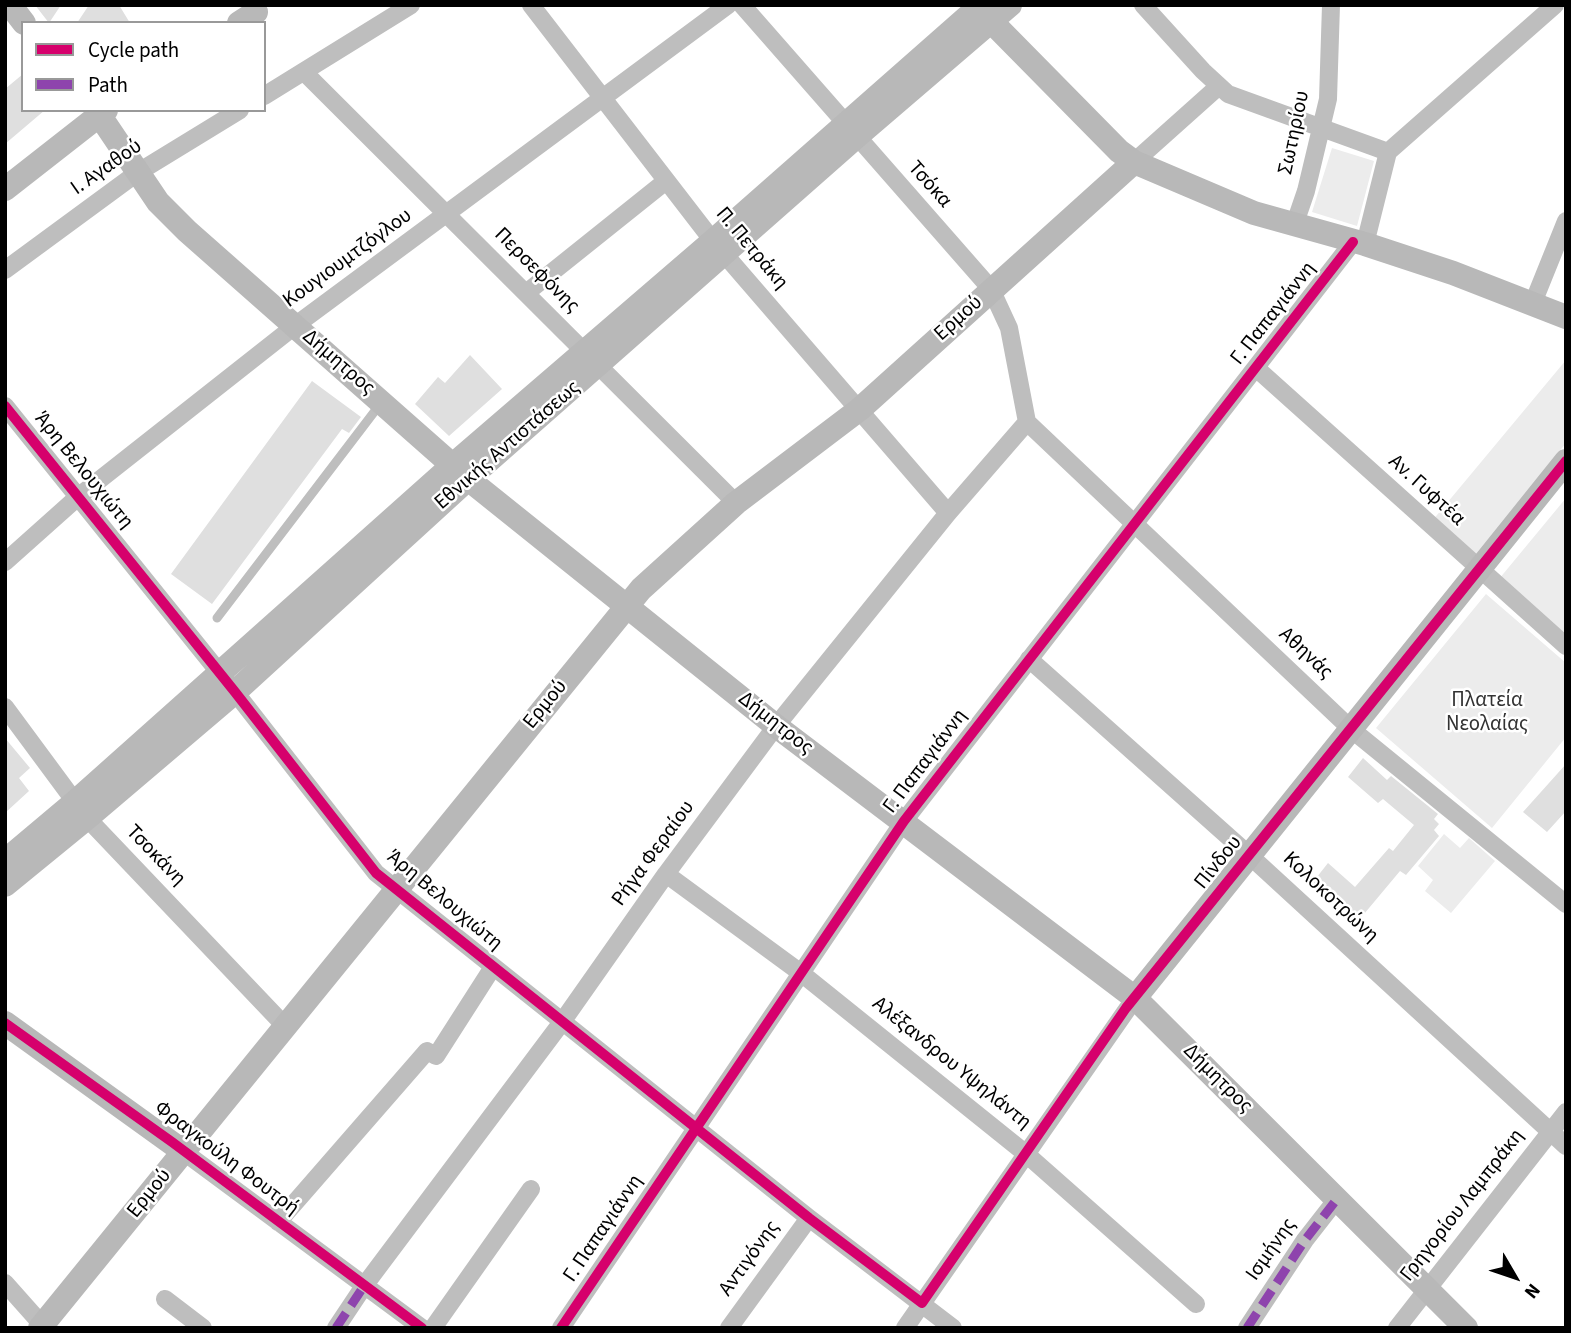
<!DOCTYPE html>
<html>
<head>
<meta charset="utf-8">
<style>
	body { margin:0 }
	#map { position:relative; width:1571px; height:1333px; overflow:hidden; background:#fff; font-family:"Source Sans 3",sans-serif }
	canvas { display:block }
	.frame { position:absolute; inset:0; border:7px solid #000; pointer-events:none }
	.legend { position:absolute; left:21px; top:21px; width:245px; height:91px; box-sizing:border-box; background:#fff; border:2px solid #999; margin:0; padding:9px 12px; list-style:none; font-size:21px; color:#000 }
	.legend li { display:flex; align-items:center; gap:14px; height:35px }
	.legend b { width:35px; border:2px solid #999 }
	.north { position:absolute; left:1480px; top:1242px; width:70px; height:70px; -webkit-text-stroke:5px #fff; paint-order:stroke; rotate:129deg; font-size:19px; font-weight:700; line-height:28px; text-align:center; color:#000 }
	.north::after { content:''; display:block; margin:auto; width:24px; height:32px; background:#000; clip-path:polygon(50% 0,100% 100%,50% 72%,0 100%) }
</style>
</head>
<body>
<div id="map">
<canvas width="1571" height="1333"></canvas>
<div class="frame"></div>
<ul class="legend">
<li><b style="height:9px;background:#d6006c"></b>Cycle path</li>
<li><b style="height:9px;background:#8e44ad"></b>Path</li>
</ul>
<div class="north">N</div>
</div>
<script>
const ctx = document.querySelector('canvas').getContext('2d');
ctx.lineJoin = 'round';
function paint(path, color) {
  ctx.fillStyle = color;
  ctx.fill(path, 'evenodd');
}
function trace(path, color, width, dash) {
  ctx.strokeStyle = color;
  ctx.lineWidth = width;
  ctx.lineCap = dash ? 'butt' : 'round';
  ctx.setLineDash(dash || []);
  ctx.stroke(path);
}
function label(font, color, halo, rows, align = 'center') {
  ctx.font = font + ' "Source Sans 3",sans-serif';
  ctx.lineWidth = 5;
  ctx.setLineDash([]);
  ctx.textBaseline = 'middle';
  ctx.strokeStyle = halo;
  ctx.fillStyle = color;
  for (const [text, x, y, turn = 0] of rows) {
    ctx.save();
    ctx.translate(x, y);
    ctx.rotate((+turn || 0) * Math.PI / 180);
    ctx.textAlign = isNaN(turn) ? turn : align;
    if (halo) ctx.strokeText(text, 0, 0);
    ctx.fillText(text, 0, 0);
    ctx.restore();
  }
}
const green = new Path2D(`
	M1332 148 1374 161 1357 226 1312 212Z
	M1566 360V443L1473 559 1432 521Z
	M1566 498V634L1499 579Z
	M1486 594 1566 663V737L1492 828 1376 728Z
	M1444 834 1460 848 1469 838 1495 861 1451 913 1425 891 1433 880 1418 866Z`);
const building = new Path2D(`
	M35 5H61L49 23Z
	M89 5H119L130 23H77Z
	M23 74V110H45L5 144V89Z
	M470 355 502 389 449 436 415 404 438 377 445 383Z
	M312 381 361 417 349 433 342 429 212 604 171 574Z
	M5 738 30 768 19 778 29 791 5 813Z
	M1363 758 1387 780 1391 776 1438 814 1434 819 1439 824 1434 830 1439 836 1406 875 1400 871 1359 920 1313 882 1328 863 1355 887 1389 848 1393 851 1414 825 1383 799 1378 803 1348 777Z
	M1566 764V811L1547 832 1523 812Z`);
const lane = new Path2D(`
	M217 618 381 403`);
const street = new Path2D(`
	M531 5 713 241 948 513
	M742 5 991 289 1009 328 1027 422
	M1143 5 1203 71 1228 94 1388 152 1555 5
	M304 72 736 503
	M264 96 411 5
	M1134 162 1219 86
	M1294 226 1306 191 1328 99 1331 5
	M1365 244 1388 152
	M5 270 137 173 240 110
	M526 293 666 181
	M1533 303 1566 221
	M1256 368 1566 646
	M5 406 235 692 376 873 809 1218 953 1328
	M1027 422 1351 729 1566 904
	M5 562 79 496 296 325 728 5
	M1029 659 1249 855 1566 1146
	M5 707 87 818 285 1026
	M666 874 801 973 1025 1153 1196 1304
	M184 1152 422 1328
	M278 1222 427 1051 436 1056 493 967
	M5 1283 45 1328
	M165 1299 203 1328
	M336 1328 364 1286 562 1022 666 874 776 726 948 513 1027 422
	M433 1328 531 1189
	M561 1328 904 821 1353 242
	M729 1328 809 1218
	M905 1328 1135 998
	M1247 1328 1305 1240 1337 1199
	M1397 1328 1566 1112`);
const secondary = new Path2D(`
	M10 5 24 23
	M981 11 1119 151 1134 162 1254 213 1365 244 1453 273 1566 317
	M239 23 256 12
	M96 110 158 202 187 231 468 479 776 726 1135 998 1466 1328
	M5 189 106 110
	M5 861 74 803 453 465 713 241 981 5
	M5 885 87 818 235 692 468 479 856 137 1010 5
	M1135 998 1566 461
	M5 1023 184 1152
	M40 1328 641 589 736 503 860 409 1134 162`);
const quiet = new Path2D(`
	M336 1328 364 1286
	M1247 1328 1305 1240 1337 1199`);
const cycleway = new Path2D(`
	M5 406 235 692 376 873 809 1218 922 1303 1126 1008 1566 461
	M5 1023 172 1142 422 1328
	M561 1328 904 821 1353 242`);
const streetNames = [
	["Σωτηρίου",1295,133,-78],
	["Ι. Αγαθού",107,168,-35],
	["Τσόκα",929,185,48],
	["Π. Πετράκη",751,249,50],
	["Κουγιουμτζόγλου",348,259,-36],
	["Περσεφόνης",536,271,45],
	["Γ. Παπαγιάννη",1274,314,-52],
	["Ερμού",959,319,-42],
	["Δήμητρος",338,363,41],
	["Εθνικής Αντιστάσεως",508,446,-41],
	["Άρη Βελουχιώτη",83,471,51],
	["Αν. Γυφτέα",1426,491,42],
	["Αθηνάς",1305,654,43],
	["Ερμού",546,705,-51],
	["Δήμητρος",775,724,38],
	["Γ. Παπαγιάννη",926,762,-53],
	["Ρήγα Φεραίου",654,854,-54],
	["Τσοκάνη",155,856,46],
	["Πίνδου",1219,863,-51],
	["Κολοκοτρώνη",1330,898,43],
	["Άρη Βελουχιώτη",444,901,40],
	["Αλέξανδρου Υψηλάντη",951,1064,39],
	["Δήμητρος",1217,1079,45],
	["Φραγκούλη Φουτρή",226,1159,37],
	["Ερμού",150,1194,-51],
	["Γρηγορίου Λαμπράκη",1463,1206,-52],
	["Γ. Παπαγιάννη",604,1229,-56],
	["Ισμήνης",1272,1250,-55],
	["Αντιγόνης",750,1259,-54]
];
const parkNames = [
	["Πλατεία",1487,701],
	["Νεολαίας",1487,725]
];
paint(green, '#ececec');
paint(building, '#dfdfdf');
trace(lane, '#bebebe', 9);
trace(street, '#bebebe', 18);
trace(secondary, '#b8b8b8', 24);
trace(quiet, '#8e44ad', 9, [18, 9]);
trace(cycleway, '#d6006c', 10);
label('21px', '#000', '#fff', streetNames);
label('21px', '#333', '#fff', parkNames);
</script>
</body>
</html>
